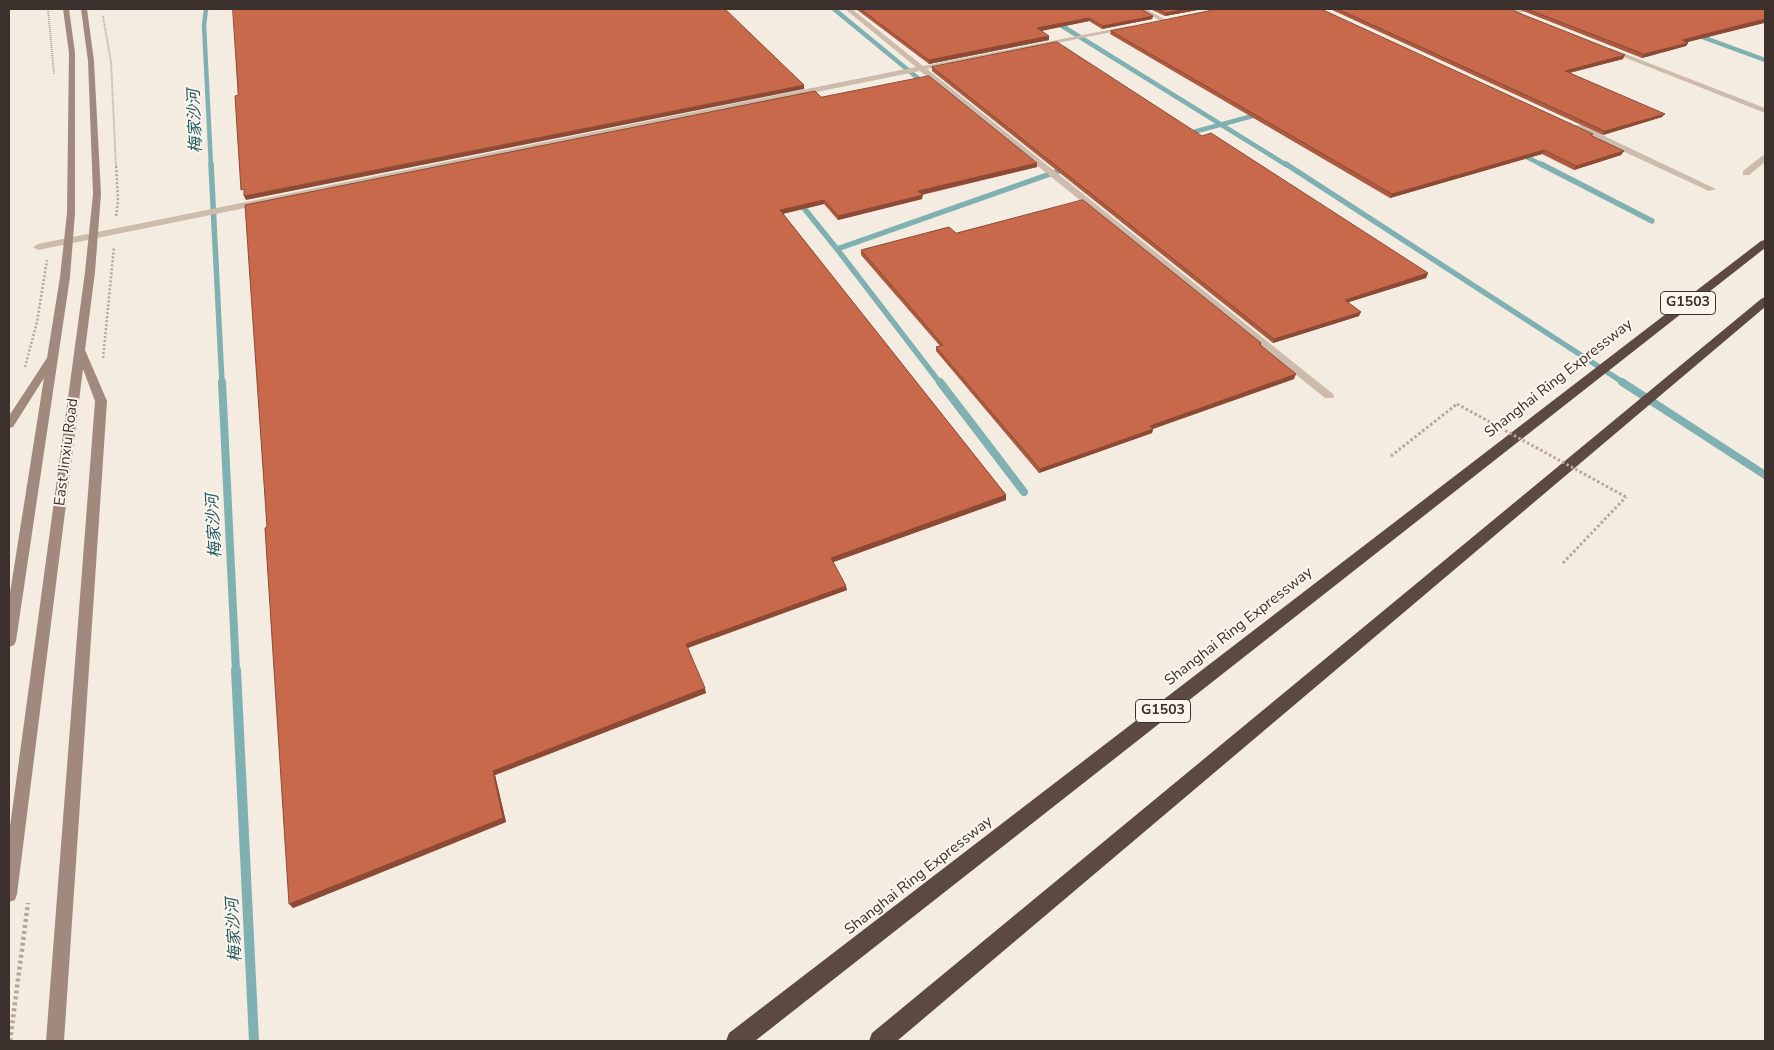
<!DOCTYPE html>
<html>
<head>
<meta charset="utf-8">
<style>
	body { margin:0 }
	#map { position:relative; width:1774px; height:1050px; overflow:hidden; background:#f4ebe1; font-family:"Nunito Sans",sans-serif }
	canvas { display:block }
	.frame { position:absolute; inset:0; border:10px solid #3b302b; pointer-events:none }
</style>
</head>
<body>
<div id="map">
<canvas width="1774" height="1050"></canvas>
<div class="frame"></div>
</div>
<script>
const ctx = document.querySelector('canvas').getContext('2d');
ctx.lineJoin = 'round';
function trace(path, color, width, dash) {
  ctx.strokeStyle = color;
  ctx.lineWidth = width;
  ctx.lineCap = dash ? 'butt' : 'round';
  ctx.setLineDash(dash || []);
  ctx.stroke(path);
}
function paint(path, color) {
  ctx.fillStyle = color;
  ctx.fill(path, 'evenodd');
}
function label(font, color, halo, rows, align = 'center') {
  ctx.font = font + ' "Nunito Sans","Noto Sans SC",sans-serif';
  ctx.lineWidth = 4;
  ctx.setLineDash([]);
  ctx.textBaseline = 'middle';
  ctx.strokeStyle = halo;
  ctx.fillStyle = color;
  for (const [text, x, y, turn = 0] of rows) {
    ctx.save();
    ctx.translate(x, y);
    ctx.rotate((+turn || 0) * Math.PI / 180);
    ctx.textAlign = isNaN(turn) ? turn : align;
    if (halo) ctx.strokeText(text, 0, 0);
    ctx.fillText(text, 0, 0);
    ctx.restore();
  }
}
const streamFar3 = new Path2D(`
	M206 9 204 25 211 166
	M834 9 925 84
	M1054 21 1288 166
	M1694 34 1765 60
	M1186 134 1260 114
	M1521 154 1544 166`);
const streamFar2 = new Path2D(`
	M211 164 222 383
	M1286 164 1624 383
	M1541 164 1652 221
	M799 202 837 249
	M940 383 837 249 1067 168`);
const streamFar1 = new Path2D(`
	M222 382 236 671
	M940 382 1024 492
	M1622 382 1765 475`);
const stream = new Path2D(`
	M236 670 254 1041`);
const pathFar3 = new Path2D(`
	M48 9 54 74
	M103 16 111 62 116 166`);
const pathFar2 = new Path2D(`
	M116 216 118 201 116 164
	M103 358 114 247
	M25 367 37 322 47 260`);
const pathFar1 = new Path2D(`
	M1391 456 1457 404
	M1563 563 1626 497`);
const path = new Path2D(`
	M10 1041 28 903`);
const lane = new Path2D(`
	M845 9H852L923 66 1129 26V28L1127 29 927 69 1333 394 1334 396 1333 398H1325L920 71 38 250 33 247 38 244 916 67Z
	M1139 9H1146L1166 20 1161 21Z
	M1503 9H1534L1515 14Z
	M1606 48H1610L1765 108V113L1606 50Z
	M1575 125H1581L1716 189 1709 191 1575 129Z
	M1762 156H1765V162L1749 175H1743V171Z`);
const secondary = new Path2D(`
	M63 9H69L75 53V213L70 277 16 641 14 645 9 647V599L44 378 13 427 9 428V416L47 358 60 277 67 213 69 53Z
	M81 9H87L94 61 101 194 95 272 85 350 107 401 64 1041H46L95 401 83 369 17 894 15 900 9 902V834L85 272 93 194 88 61Z`);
const highway = new Path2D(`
	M1765 240V248L755 1041H726L729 1033 1761 241Z
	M1765 297V307L897 1041H869L872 1033 1761 299Z`);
const pathBridge = new Path2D(`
	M1457 404 1626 497`);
const wall = new Path2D(`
	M856 9H1141L1153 16 1152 19 1102 29 1089 21 1041 31 1049 40 929 64Z
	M1150 9H1203L1165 16Z
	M1330 9H1765V23H1764L1687 42 1688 43 1686 46 1642 58 1518 9 1514 10V11L1623 59 1570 73 1662 117 1603 135Z
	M1111 31 1592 136 1621 155 1574 170 1542 154 1390 198 1110 34Z
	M932 67 1202 136 1428 273 1426 278 1348 302 1359 316 1273 343 932 71Z
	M821 97 1037 167 922 195V199L838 220 824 204 783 214 1006 495V500L833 562 847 590 688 648 706 693 495 775 506 822 293 908 267 527Z
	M956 233 1261 343V346L1294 379 1153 429 1152 433 1039 473 936 351V347L940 346 861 255V250Z`);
const shadedWall = new Path2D(`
	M1186 9H1203L1165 16 1166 13Z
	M1153 16 1152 19 1102 29 1103 26Z
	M1089 18V21L1036 32 1037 28Z
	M1765 19 1764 23 1680 44 1682 40Z
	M1049 36V40L929 64V60Z
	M1688 43 1686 46 1642 58 1644 54Z
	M1625 55 1623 59 1563 74 1565 71Z
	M804 85V89L246 200 244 196Z
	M1665 114 1662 117 1603 135 1605 131Z
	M1544 150 1542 154 1390 198 1392 194Z
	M1624 151 1621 155 1574 170 1576 166Z
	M1037 163V167L918 195V191Z
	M923 195 922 199 838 220V216Z
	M824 200V204L781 214 780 210Z
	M1428 273 1426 278 1343 304 1345 300Z
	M1361 312 1359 316 1273 343 1274 339Z
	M1296 374 1294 379 1149 430 1150 426Z
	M1153 429 1152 433 1039 473 1040 469Z
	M1006 495V500L831 563V558Z
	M846 586 847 590 687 648 686 644Z
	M705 688 706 693 495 775 506 822 293 908 289 904 493 771Z`);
const building = new Path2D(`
	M233 9H725L804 85 244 196V189L241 190 235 96 238 95Z
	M861 9H1141L1153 16 1103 26 1089 18 1037 28 1049 36 929 60Z
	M1158 9H1186L1166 13Z
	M1218 9H1321L1593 134 1590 135 1624 151 1576 166 1544 150 1392 194 1111 31Z
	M1338 9H1514V11L1625 55 1565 71 1665 114 1605 131Z
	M1527 9H1765V19L1682 40 1688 43 1644 54Z
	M1057 42 1202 136 1211 133 1428 273 1345 300 1361 312 1274 339 932 67Z
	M929 76 1037 163 918 191 923 195 838 216 824 200 780 210 1006 495 831 558 846 586 686 644 705 688 493 771 503 818 289 904 265 528 267 527 245 205 815 91 821 97Z
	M1083 200 1261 343 1259 344 1296 374 1150 426 1153 429 1040 469 936 347 943 345 861 250 949 227 956 233Z`);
const shields = [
	[1688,303,55],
	[1163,711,55]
];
const shieldNames = [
	["G1503",1688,303],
	["G1503",1163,711]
];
const streetNames = [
	["Shanghai Ring Expressway",1559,379,-38],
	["East Jinxiu Road",67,452,-83],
	["Shanghai Ring Expressway",1239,627,-38],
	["Shanghai Ring Expressway",919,876,-38]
];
const waterNames = [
	["梅家沙河",196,121,-92],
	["梅家沙河",215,526,-93],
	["梅家沙河",235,930,-93]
];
trace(streamFar3, '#7fb0b2', 4.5);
trace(streamFar2, '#7fb0b2', 5.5);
trace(streamFar1, '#7fb0b2', 8);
trace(stream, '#7fb0b2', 10);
trace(pathFar3, '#b9a596', 2, [1, 1]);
trace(pathFar2, '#b9a596', 2.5, [2, 2]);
trace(pathFar1, '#b9a596', 3, [2.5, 2.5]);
trace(path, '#b9a596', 4.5, [3, 3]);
paint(lane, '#cdbbac');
paint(secondary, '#a18a7d');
paint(highway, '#5c4a42');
trace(pathBridge, '#b9a596', 3, [2.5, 2.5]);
paint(wall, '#ac5a40');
paint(shadedWall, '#8c4a34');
paint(building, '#c8694b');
trace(building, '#8c4a34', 1);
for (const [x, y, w] of shields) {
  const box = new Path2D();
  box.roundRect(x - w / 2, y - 11.5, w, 23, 4);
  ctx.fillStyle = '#fbf5ee';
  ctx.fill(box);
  trace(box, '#3b302b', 1);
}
label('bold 14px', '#3b302b', null, shieldNames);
label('15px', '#3b302b', '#fbf5ee', streetNames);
label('italic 16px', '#1f5a5e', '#fbf5ee', waterNames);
</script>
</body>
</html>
